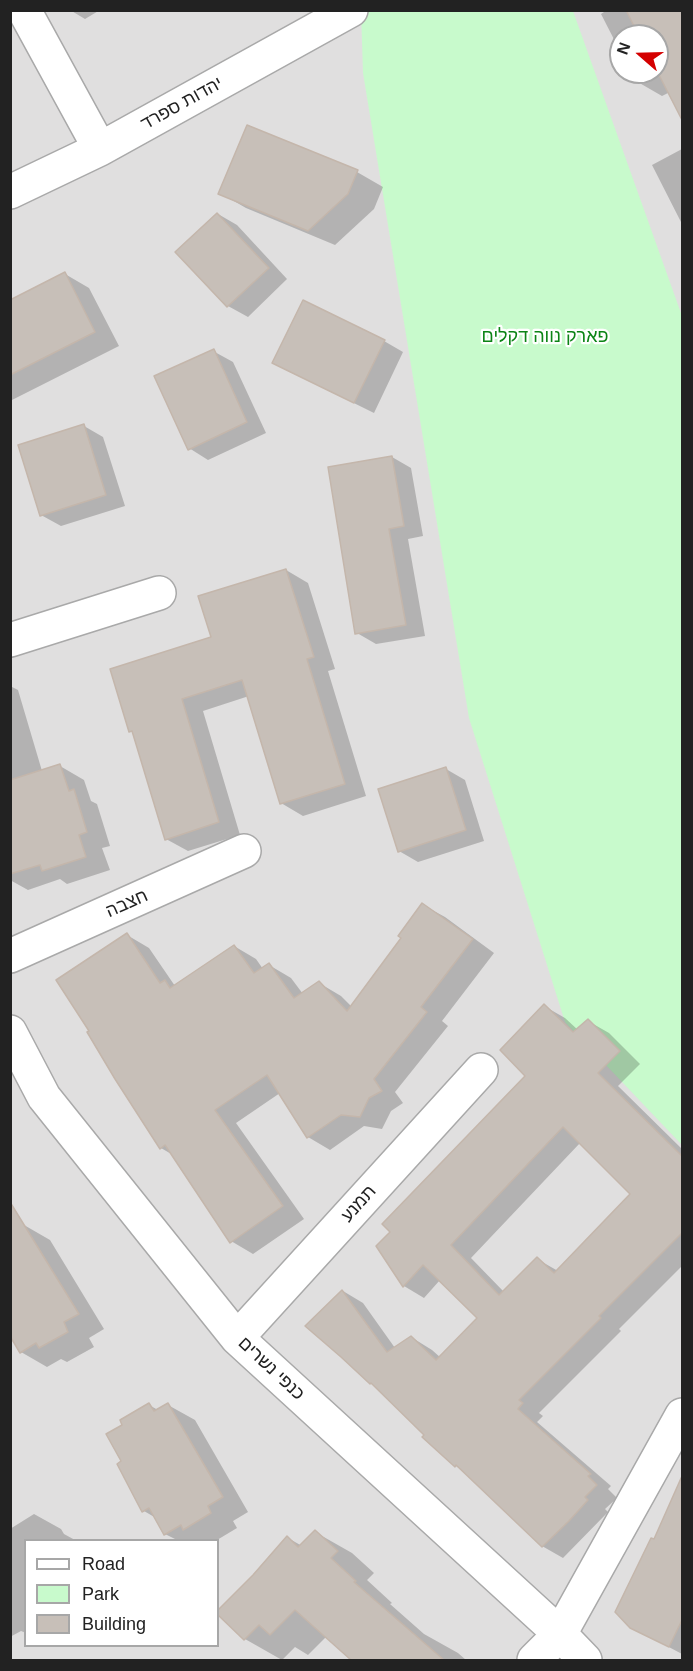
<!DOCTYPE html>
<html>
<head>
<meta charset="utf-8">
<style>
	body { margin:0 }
	#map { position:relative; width:693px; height:1671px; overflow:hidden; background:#f2efe9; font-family:Arial,sans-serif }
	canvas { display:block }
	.frame { position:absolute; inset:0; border:12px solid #222; pointer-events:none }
	.legend { position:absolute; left:24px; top:1539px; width:195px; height:108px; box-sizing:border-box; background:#fff; border:2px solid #a7a7a7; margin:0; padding:8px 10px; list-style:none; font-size:18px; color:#222 }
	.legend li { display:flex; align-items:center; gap:12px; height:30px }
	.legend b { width:30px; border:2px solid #a7a7a7 }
	.north { position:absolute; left:609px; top:24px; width:60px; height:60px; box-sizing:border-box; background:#fff; border:2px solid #a7a7a7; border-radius:50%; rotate:290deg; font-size:16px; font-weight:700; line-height:24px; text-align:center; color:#222 }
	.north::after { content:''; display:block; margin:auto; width:21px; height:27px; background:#d40000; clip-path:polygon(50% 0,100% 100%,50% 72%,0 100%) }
</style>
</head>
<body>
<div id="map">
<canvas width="693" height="1671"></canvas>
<div class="frame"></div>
<ul class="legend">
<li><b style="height:8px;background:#fff"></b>Road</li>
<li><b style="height:16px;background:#c8facc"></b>Park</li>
<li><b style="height:16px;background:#c7bfb8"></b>Building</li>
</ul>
<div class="north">N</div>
</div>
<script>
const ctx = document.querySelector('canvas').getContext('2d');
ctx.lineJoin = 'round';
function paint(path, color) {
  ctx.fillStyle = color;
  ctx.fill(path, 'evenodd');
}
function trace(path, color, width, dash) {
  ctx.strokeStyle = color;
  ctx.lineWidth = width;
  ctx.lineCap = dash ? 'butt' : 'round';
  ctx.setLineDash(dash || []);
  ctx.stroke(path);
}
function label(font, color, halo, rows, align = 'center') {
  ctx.font = font + ' Arial,"Noto Sans Hebrew",sans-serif';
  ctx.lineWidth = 4.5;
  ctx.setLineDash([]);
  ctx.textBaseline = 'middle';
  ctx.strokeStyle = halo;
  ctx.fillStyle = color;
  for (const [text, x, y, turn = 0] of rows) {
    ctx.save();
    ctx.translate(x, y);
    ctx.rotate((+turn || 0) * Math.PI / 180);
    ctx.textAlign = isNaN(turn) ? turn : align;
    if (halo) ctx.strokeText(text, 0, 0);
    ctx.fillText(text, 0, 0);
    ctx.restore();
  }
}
const residential = new Path2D(`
	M11 11H682V1660H11ZM621 36H657V72H621ZM26 1540H218V1646H26Z`);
const park = new Path2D(`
	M361 11H573L682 316V1145L565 1022 469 718 363 73Z`);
const shadow = new Path2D(`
	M70 10H100L85 19Z
	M607 10H682V117L670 92 662 96 636 81 631 72H657V36H621V53L601 14Z
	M682 149V224L652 165Z
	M357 172 383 187 374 209 335 245 246 208 220 193Z
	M218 214 237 225 287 279 248 317 228 306 177 252Z
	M65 274 89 288 119 346 10 401V301Z
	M384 341 403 352 374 413 293 373Z
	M213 351 233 362 266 433 208 460 189 448Z
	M84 426 103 437 125 506 61 526 41 515Z
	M392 457 411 468 423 536 408 539 425 636 376 644 357 633Z
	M286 570 308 583 335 669 328 671 366 796 303 816 281 803 249 696 203 711 240 835 188 851 166 839 134 733 130 731 213 638Z
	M10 686 18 690 42 771 60 766 84 780 91 801 97 804 110 846 102 848 110 870 67 884 60 879 28 890 10 880Z
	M446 769 465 780 484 841 418 862 399 851Z
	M423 905 445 917 494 953 442 1021 448 1026 395 1092 403 1103 391 1111 382 1129 364 1126 330 1150 308 1137 280 1093 236 1123 304 1219 253 1254 231 1241 173 1155 161 1148 127 935 149 948 175 986 234 946 256 959 263 969 269 965 291 978 303 994 319 983 341 996 352 1007 403 938Z
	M544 1006 565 1018 578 1030 588 1021 609 1033 640 1064 618 1086 682 1149V1266L619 1329 621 1331 539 1413 543 1416 537 1422 611 1486 608 1489 617 1498 605 1509 608 1512 563 1558 542 1546 464 1471 456 1466 377 1387 371 1383 342 1356 343 1291 363 1303 395 1348 411 1337 432 1350 441 1358 479 1318 440 1280 424 1298 404 1286 378 1246 527 1076ZM580 1143 633 1194 558 1271 537 1259 504 1292 471 1258Z
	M24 1225 50 1240 104 1329 89 1338 94 1347 67 1362 61 1359 47 1367 21 1352Z
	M149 1405 158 1410 168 1405 195 1420 248 1512 233 1521 237 1528 217 1540H177L165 1534 156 1518 144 1511 123 1462 124 1426Z
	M682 1482V1654L631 1627 654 1541Z
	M34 1514 61 1529 64 1534 75 1540H26V1633L21 1631 10 1637V1529Z
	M315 1532 352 1553 374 1573 367 1580 392 1603 390 1604 424 1634 458 1653 466 1660H353L327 1636 308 1655 295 1647 282 1660 245 1639 218 1613 254 1576 288 1538 302 1546Z`);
const building = new Path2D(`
	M626 10H682V120L657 71V36H639Z
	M247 125 358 170 348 194 308 231 218 194Z
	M217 213 269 268 227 307 175 252Z
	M65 272 95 332 10 375V300Z
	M303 300 385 340 354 403 272 363Z
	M214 349 247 422 188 450 154 376Z
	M84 424 106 495 40 516 18 445Z
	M392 456 404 526 389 529 406 625 355 634 328 467Z
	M286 569 314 657 307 659 345 784 280 804 242 680 182 699 219 822 165 840 132 731 129 732 110 669 211 637 198 596Z
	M60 764 69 791 74 789 87 832 79 835 86 857 42 871 40 865 10 874V780Z
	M446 767 466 830 398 852 378 789Z
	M422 903 473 939 421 1007 427 1012 374 1079 382 1091 369 1098 360 1117 341 1115 307 1138 267 1075 215 1110 283 1206 230 1243 165 1145 160 1149 115 1079 87 1032 89 1031 56 980 127 933 160 983 165 980 170 988 234 945 254 973 269 963 294 998 319 981 347 1011 401 938 398 936Z
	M544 1004 573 1032 588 1019 620 1051 598 1073 682 1156V1233L599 1316 601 1318 519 1400 523 1403 518 1409 591 1474 588 1476 597 1485 585 1497 588 1500 569 1521 542 1547 456 1465 455 1467 422 1437 424 1435 371 1383 370 1384 341 1357 305 1326 342 1290 387 1352 411 1336 436 1360 477 1318 423 1265 403 1287 376 1246 390 1232 382 1224 525 1076 500 1050ZM563 1127 630 1194 554 1273 537 1257 499 1295 451 1245Z
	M10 1202 79 1314 64 1322 68 1332 39 1348 36 1343 20 1353 10 1336Z
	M149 1403 154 1411 168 1403 223 1497 208 1506 211 1513 183 1530 181 1525 164 1535 149 1508 142 1512 117 1464 121 1461 106 1434 122 1425 120 1420Z
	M682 1476V1620L669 1647 630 1628 615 1612 651 1538 654 1539Z
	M315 1530 338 1551 331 1558 356 1581 354 1582 444 1660H351L295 1610 270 1635 259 1625 244 1640 218 1615V1610L253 1575 287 1536 298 1547Z`);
const minor = new Path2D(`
	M24 10 100 149
	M10 192 100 149 351 10
	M10 640 159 593
	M10 956 244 851
	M10 1032 44 1097 237 1338 560 1634 585 1660
	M237 1338 481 1070
	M534 1660 560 1634 682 1415`);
const streetNames = [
	["יהדות ספרד",182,104,-29],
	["חצבה",127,904,-24],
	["תמנע",359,1204,-48],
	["כנפי נשרים",271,1369,43]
];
const parkNames = [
	["פארק נווה דקלים",545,337]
];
paint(residential, '#e0dfdf');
paint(park, '#c8facc');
paint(shadow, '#0003');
paint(building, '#c7bfb8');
trace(building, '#c4b6ab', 1.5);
trace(minor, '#a9a9a9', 36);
trace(minor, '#fff', 33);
label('18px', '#222', '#fff', streetNames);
label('18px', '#0c8416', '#fff', parkNames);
</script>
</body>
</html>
